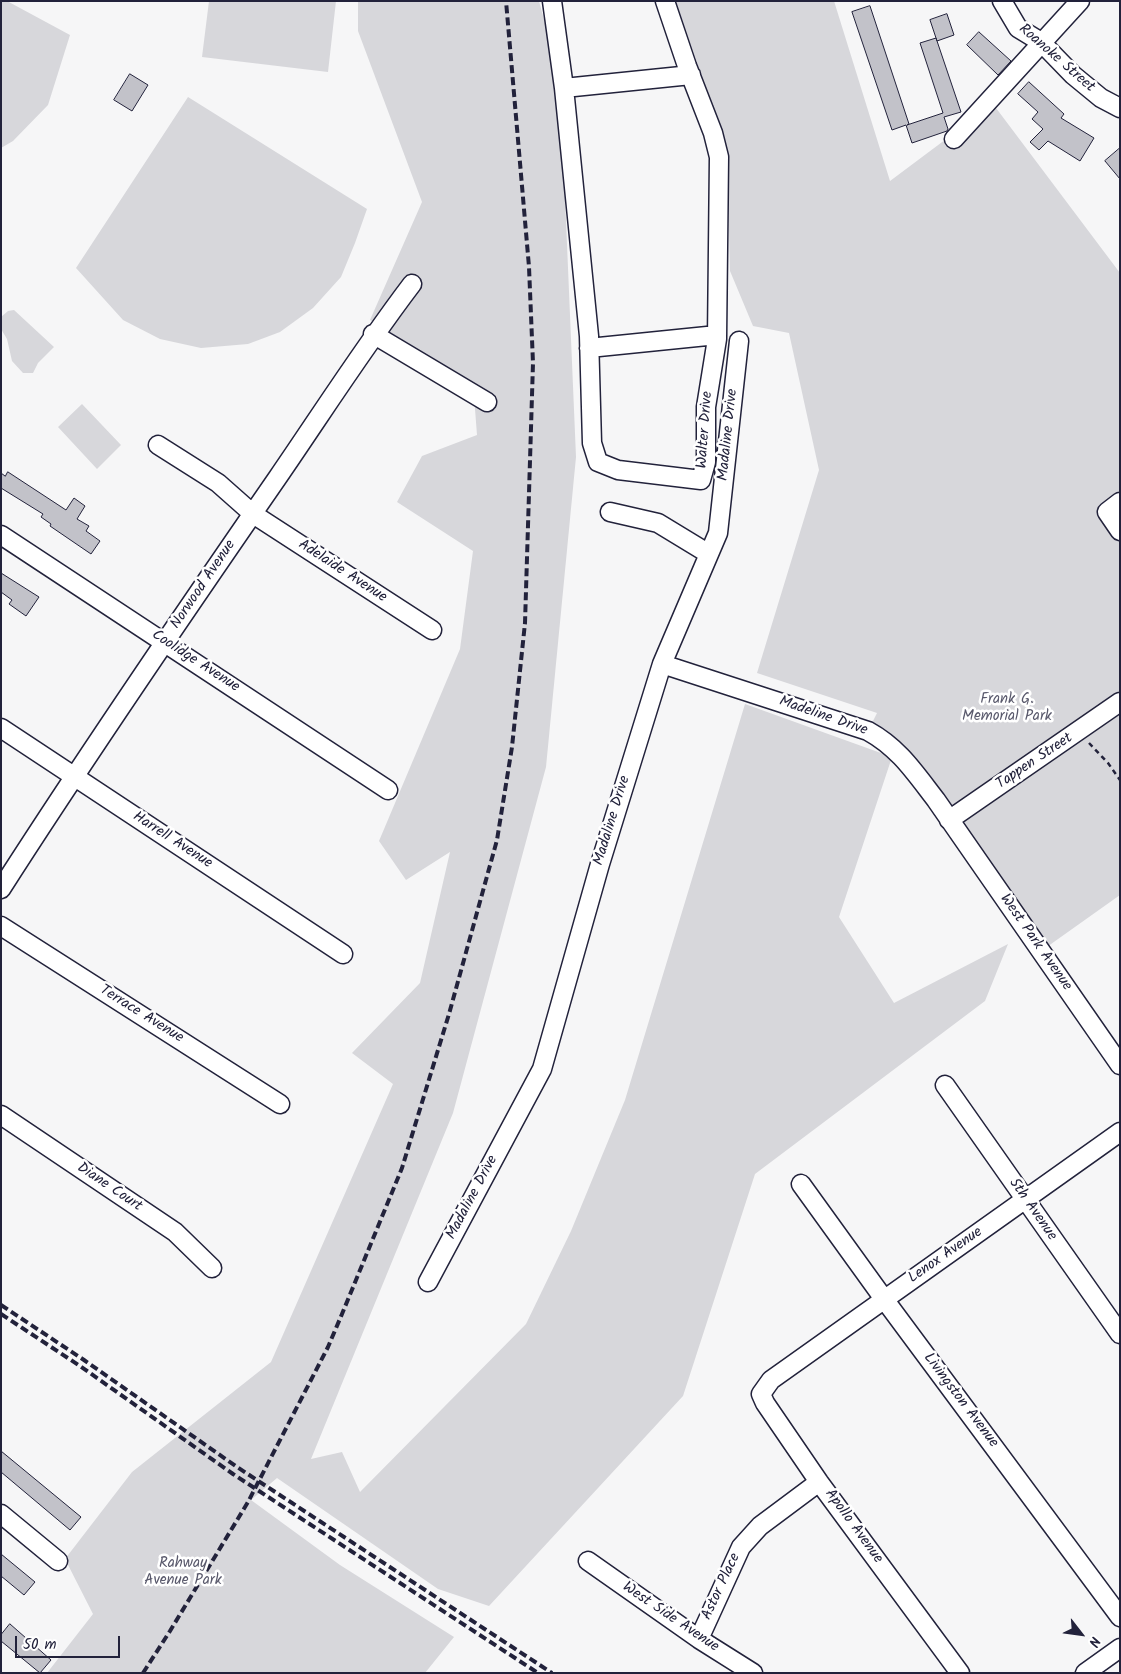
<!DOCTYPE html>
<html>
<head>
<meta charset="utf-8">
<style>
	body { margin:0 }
	#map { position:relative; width:1121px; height:1674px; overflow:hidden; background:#f6f6f7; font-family:Kalam,sans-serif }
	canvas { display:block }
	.frame { position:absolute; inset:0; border:2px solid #22223b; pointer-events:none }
	.north { position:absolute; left:1056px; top:1609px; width:50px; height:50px; -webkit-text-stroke:4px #fff; paint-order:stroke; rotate:120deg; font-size:14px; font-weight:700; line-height:20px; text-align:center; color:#22223b }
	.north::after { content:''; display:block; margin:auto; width:18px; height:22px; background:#22223b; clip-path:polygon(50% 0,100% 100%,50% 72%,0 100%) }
	.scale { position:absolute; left:15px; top:1636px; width:105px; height:22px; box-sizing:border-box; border:2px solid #22223b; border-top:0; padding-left:6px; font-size:15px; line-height:18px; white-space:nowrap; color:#22223b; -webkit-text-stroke:4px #fff; paint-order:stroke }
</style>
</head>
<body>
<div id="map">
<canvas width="1121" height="1674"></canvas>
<div class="frame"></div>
<div class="north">N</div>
<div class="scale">50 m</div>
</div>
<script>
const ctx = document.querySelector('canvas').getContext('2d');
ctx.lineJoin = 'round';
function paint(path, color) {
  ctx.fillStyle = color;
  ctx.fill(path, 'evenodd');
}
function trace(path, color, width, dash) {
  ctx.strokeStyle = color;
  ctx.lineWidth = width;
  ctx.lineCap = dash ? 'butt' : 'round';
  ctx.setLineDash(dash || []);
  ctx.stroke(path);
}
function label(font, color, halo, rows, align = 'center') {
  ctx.font = font + ' Kalam,sans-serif';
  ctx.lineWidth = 5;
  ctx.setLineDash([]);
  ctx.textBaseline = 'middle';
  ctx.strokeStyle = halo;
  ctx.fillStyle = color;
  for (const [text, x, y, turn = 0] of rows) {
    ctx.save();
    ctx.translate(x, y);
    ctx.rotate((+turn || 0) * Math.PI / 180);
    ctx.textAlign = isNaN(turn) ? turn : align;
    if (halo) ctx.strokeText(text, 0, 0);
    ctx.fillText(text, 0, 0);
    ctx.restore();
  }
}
const green = new Path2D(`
	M1 1H7L70 35 48 105 13 141 1 148Z
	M209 1H336L328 72 202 57Z
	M358 1H539L560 79 576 457 546 767 453 1113 311 1459 342 1452 360 1492 526 1324 571 1231 625 1100 745 704 892 757 839 917 894 1003 1008 944 985 1001 755 1174 683 1396 489 1606 438 1589 277 1478 251 1500 340 1565 454 1637 425 1673H47L93 1614 65 1559 132 1472 271 1362 393 1084 352 1053 420 983 450 852 406 880 379 841 460 649 473 551 397 502 422 456 477 435 473 383 370 320 422 202 358 31Z
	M676 1H834L890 181 993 104 1120 273V895L1044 949 975 849 868 731 877 713 757 673 819 470 789 333 753 326 730 271 727 151Z
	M188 97 367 209 355 243 341 277 313 308 280 332 248 344 201 348 160 339 123 320 76 268Z
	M14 310 54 347 38 363 33 373H23L12 361 7 339 1 329V317L8 311Z
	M82 404 121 445 97 469 58 427Z`);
const building = new Path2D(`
	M870 6 909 124 907 125 943 113 920 43 936 38 961 112 944 117 948 129 947 131 912 143 906 125 892 130 852 12Z
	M947 14 954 35 937 41 930 20Z
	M979 32 1011 61 998 75 967 45Z
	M130 74 148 85 132 111 114 100Z
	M1029 82 1064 114 1061 118 1094 138 1080 161 1048 141 1039 150 1030 142 1043 129 1032 119 1038 112 1018 94Z
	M1120 148V179L1105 161Z
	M8 472 66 510 74 498 85 506 77 519 89 526 86 531 100 541 91 554 50 526 51 524 41 517 43 514 1 488V473L5 476Z
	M1 573 39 597 26 616 9 604 12 600 1 592Z
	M1 1451 81 1517 70 1530 1 1472Z
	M1 1554 35 1582 24 1595 1 1576Z
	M10 1624 51 1660 40 1673 1 1641V1635Z`);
const path = new Path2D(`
	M1089 743 1108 763 1120 780`);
const minor = new Path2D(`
	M552 1 564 88 589 336 592 443 598 462 618 470 701 480 706 462V407L717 339 719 157 713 133 687 66 665 1
	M1002 1 1018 28 1041 42 1073 75 1101 98 1120 108
	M564 88 691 75
	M954 139 1080 1
	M373 334 487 402
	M589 348 717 335
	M158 445 218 483 253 514 432 630
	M1120 502 1107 512 1120 531
	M610 512 658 523 709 554
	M1 535 388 790
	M662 664 868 731C899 748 915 773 936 800L1120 1065
	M1 728 343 954
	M949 820 1120 702
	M1 889C90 750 184 613 278 477 322 413 364 347 412 284
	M1 926 280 1104
	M945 1085 1120 1334
	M1 1115 175 1232 212 1268
	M801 1184 884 1299 1120 1617
	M428 1282 542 1069 600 864 662 664 718 533 739 341
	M1 1514 58 1561
	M588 1561 699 1639 753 1673
	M699 1639 741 1547 760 1526 819 1482
	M960 1673 819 1482 765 1403 761 1394 771 1380 1120 1132
	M1085 1673 1120 1648`);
const rail = new Path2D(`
	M1 1305 84 1360 237 1467 552 1673
	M1 1314 80 1366 233 1474 538 1673
	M143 1673 170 1631 248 1502 328 1347 342 1314 402 1168 449 1014 497 840 512 747 525 623 533 363 529 267 506 1`);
const streetNames = [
	["Roanoke Street",1056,59,41],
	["Walter Drive",706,430,-86],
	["Madaline Drive",729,435,-84],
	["Adelaide Avenue",342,572,33],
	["Norwood Avenue",204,585,-56],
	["Coolidge Avenue",195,662,33],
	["Madeline Drive",823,717,19],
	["Tappen Street",1035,762,-34],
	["Madaline Drive",613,821,-73],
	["Harrell Avenue",172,841,33],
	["West Park Avenue",1035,943,55],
	["Terrace Avenue",141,1015,32],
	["Diane Court",109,1188,34],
	["Madaline Drive",473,1198,-62],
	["5th Avenue",1032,1210,55],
	["Lenox Avenue",946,1256,-35],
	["Livingston Avenue",960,1401,53],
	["Apollo Avenue",853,1527,54],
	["Astor Place",722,1587,-65],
	["West Side Avenue",670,1618,34]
];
const parkNames = [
	["Frank G.",1007,700],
	["Memorial Park",1007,717],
	["Rahway",183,1564],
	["Avenue Park",183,1581]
];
paint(green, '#d7d7db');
paint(building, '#c2c2c9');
trace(building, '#22223b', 1);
trace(minor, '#22223b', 21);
trace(path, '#22223b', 2.5, [5, 4]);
trace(minor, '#fff', 18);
trace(rail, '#22223b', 4, [8, 4]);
label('15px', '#22223b', '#fff', streetNames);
label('15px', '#58586b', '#fff', parkNames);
</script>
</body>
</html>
